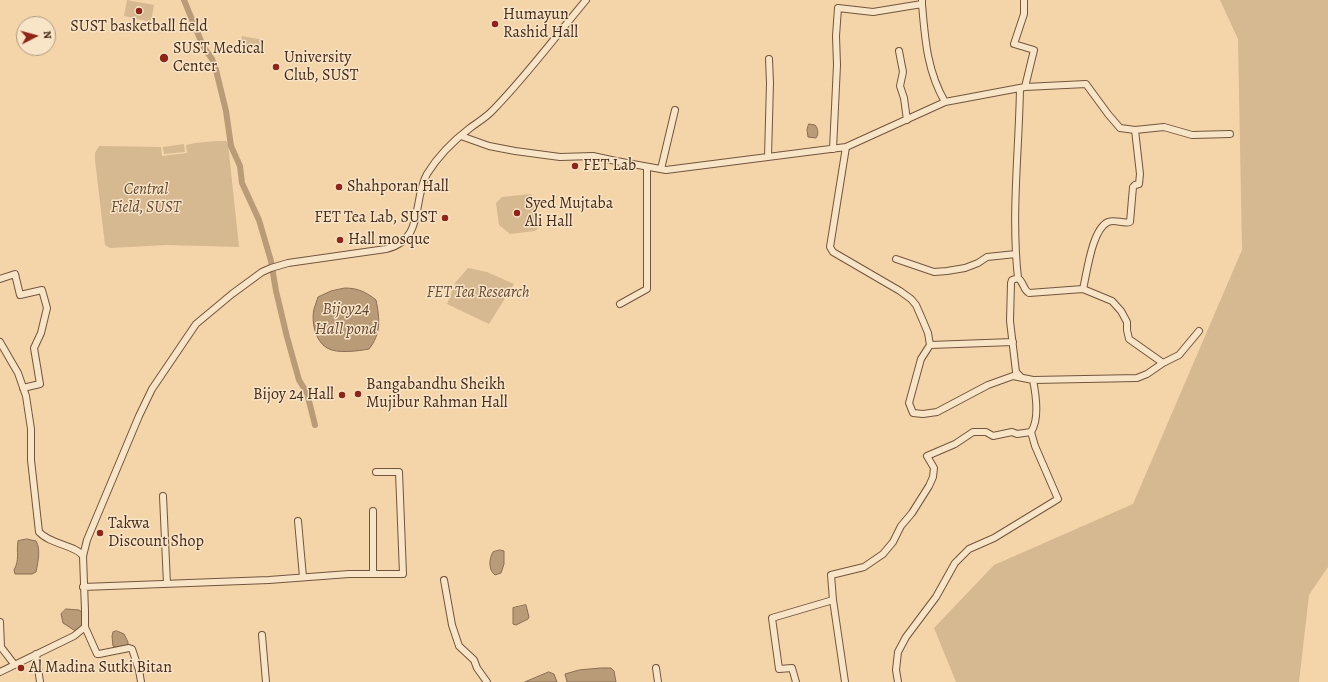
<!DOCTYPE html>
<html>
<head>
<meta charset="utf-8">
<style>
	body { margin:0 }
	#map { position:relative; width:1328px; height:682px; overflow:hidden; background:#f4d5a9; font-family:Alegreya,serif }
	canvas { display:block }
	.north { position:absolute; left:16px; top:16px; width:40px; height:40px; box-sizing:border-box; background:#f8e4c7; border:1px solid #b19a81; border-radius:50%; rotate:84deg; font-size:11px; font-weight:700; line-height:16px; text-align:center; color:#462a19 }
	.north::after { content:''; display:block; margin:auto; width:14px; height:18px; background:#8f2418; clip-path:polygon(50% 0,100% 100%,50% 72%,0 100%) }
</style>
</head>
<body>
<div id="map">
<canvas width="1328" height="682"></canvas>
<div class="north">N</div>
</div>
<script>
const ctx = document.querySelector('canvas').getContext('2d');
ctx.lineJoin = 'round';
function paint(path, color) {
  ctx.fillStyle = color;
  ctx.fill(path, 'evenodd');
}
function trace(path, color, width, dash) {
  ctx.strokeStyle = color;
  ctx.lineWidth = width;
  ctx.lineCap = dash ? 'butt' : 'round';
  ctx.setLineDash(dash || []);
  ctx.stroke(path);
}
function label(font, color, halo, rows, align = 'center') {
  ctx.font = font + ' Alegreya,serif';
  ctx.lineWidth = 3;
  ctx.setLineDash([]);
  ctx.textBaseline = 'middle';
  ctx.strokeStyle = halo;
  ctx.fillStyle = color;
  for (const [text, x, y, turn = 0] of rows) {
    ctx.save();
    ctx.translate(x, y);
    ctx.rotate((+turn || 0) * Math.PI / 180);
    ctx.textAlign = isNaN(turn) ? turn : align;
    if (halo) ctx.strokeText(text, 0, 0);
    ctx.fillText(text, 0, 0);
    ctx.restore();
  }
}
const green = new Path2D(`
	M127 0 154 5 151 22 124 16Z
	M1220 0H1328V567L1309 595 1299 682H956L934 628 994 565 1133 504 1242 250 1238 39Z
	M242 36 263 40 261 50 240 45Z
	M216 141H226L228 143 239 247 166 245 110 248 105 245 95 160V153L99 146 161 147 162 156 187 153 186 145 195 143Z
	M184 144 185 152 164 154 163 147Z
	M530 194 536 199 539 227 535 231 510 234 499 225 496 203 502 197Z
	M468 268 487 272 514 284 489 324 447 304 455 283Z`);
const water = new Path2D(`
	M809 124 815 125C818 128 819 134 816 138L808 137 807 130Z
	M345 288C358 288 366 292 376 300 380 319 381 334 369 349 358 351 337 354 327 348 315 341 311 321 314 309 315 305 317 301 318 297L331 291Z
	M27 539 36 541C41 549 38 562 36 572L32 574H15L14 570C20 559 16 553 18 541Z
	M500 550 504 551V564L501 573 495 575C488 570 489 558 493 552Z
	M526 605 529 617 528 619 516 625 513 624V608Z
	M66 609 79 610 82 612 83 625 77 632 63 623 61 614Z
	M117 631 124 634 128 642V645L116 647 113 646 112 636 113 632Z
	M601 668H611L614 671 616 682H567L565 674 579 670Z
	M549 672 554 674 557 682H525Z`);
const canal = new Path2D(`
	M184 0 203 46 212 59 216 70 226 111 231 146 240 166 242 183 259 220 271 261 276 291 287 337 299 380 307 393 315 425`);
const street = new Path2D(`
	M1024 0V14L1014 44 1034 50 1025 87
	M922 4C925 39 927 71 945 102
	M899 51 903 72 900 86 904 98 907 120
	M1020 88C1019 151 1011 215 1018 278 1024 282 1023 290 1029 293L1083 289 1112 301 1121 311 1127 322V330L1129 339 1163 363
	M1135 130 1164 127 1192 135 1230 134
	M461 136 489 146 515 151 560 157 593 156 616 161 666 170 846 147 945 102 1025 87 1086 84 1108 114 1120 128 1135 130 1140 174 1139 184 1135 185 1133 187 1130 222C1123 224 1115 219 1108 222 1092 229 1087 273 1083 289
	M846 147 830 247 833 252 900 291 911 299 916 305 923 321 928 333 930 345 921 359 909 403 913 413 923 414 937 412 988 385 1013 376 1033 380 1137 378 1147 374 1163 363 1179 355 1199 331
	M833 149 837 65 836 36 838 8 873 12 922 4V0
	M768 157 770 83 769 59
	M661 169 675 110
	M896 259 934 272 947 271 965 268 978 263 987 257 1016 254
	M1018 278 1012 280 1011 283 1010 321 1016 372 1021 377
	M0 279 15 274 20 295 42 290 47 308 41 333 34 348 40 384 23 388
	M620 304 647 289V167
	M0 342 18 373 26 396 31 429V460L39 532C51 545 76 545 83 556
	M930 345 1013 342
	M163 496 167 584
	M298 521 303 577
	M373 574V511
	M444 580 452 625 459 646 474 660 477 668 487 682
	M83 587 269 580 349 574H403L399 472H376
	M833 600 845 682
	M0 622 1 647 14 664
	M85 627 97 654H99L129 648 132 649 139 670 141 682
	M262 635 266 682
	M36 654 40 682
	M656 668 658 682
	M0 672 74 636 85 627V611L83 556 87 540 139 416 152 389 196 324 232 294 262 272 271 268 288 263 386 249C425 240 412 201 427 174 438 156 453 141 470 128 478 122 487 117 494 109 527 75 556 36 586 0
	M796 682 792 668 779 669 772 618 833 600 831 575 864 567 883 554 893 542 901 526 912 513 929 486 933 477 934 468 927 456 955 444 973 432H986L993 436 1012 432 1017 434 1031 432
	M898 682 896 670 898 652 906 637 936 597 955 563 969 549 994 538 1058 499 1035 446 1031 432C1040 419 1036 395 1033 380`);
const markers = [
	[139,11,4,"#8f2418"],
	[495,24,4,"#8f2418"],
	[164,58,5,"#8f2418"],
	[276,67,4,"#8f2418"],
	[575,166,4,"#8f2418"],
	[339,187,4,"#8f2418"],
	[517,213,4,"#8f2418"],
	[445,218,4,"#8f2418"],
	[340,240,4,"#8f2418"],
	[358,394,4,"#8f2418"],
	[342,395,4,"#8f2418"],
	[100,533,4,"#8f2418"],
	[21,668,4,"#8f2418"]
];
const poiNames = [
	["Humayun",503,15],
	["Rashid Hall",503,33],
	["SUST basketball field",139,27,"center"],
	["SUST Medical",173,49],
	["Center",173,67],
	["University",284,58],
	["Club, SUST",284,76],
	["FET Lab",583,166],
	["Shahporan Hall",347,187],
	["Syed Mujtaba",525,204],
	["Ali Hall",525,222],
	["FET Tea Lab, SUST",437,218,"right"],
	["Hall mosque",348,240],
	["Bangabandhu Sheikh",366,385],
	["Mujibur Rahman Hall",366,403],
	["Bijoy 24 Hall",334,395,"right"],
	["Takwa",108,524],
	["Discount Shop",108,542],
	["Al Madina Sutki Bitan",29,668]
];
const parkNames = [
	["Central",146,190],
	["Field, SUST",146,208],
	["FET Tea Research",478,293]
];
const waterNames = [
	["Bijoy24",346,310],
	["Hall pond",346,330]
];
paint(green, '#d6b891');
paint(water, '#b99b78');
trace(water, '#8b6e52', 1);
trace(canal, '#b99b78', 6);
trace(street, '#72553d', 8);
trace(street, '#f8e4c7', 6);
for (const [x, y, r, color] of markers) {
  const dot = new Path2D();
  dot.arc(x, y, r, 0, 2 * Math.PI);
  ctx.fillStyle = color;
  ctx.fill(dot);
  trace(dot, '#f8e4c7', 1.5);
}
label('16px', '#462a19', '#f8e4c7', poiNames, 'left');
label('italic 16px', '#634631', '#f8e4c7', parkNames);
label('italic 17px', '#634631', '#f8e4c7', waterNames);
</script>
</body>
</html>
